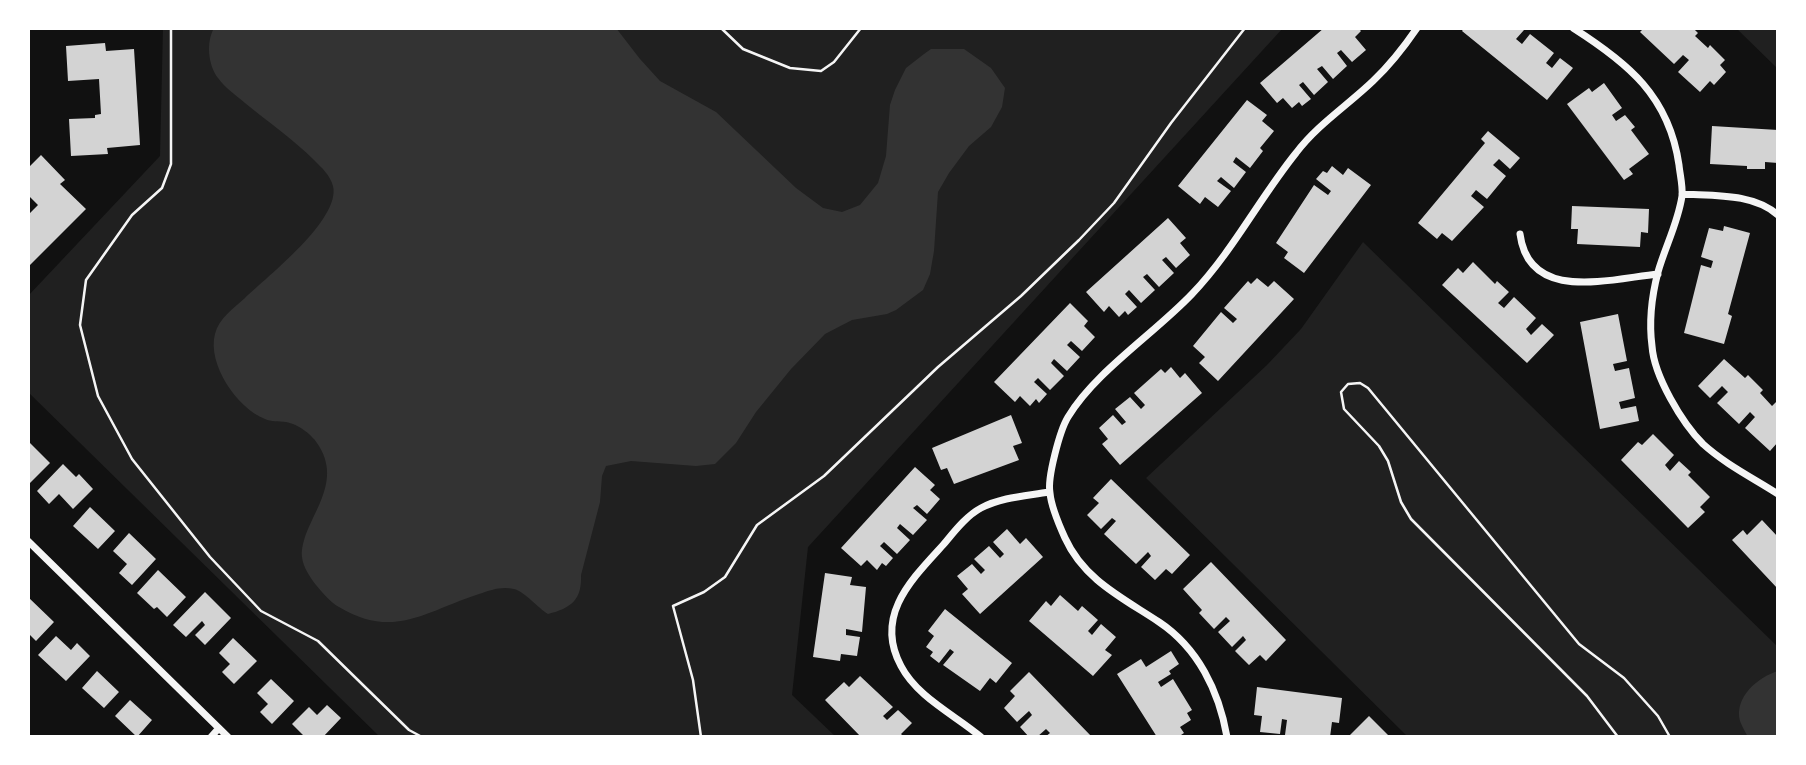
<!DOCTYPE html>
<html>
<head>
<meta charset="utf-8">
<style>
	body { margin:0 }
	#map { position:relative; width:1806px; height:765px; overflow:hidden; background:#111; font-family:"PT Sans",sans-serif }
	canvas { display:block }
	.frame { position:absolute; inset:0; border:30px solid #fff; pointer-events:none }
</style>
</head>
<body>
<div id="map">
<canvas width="1806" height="765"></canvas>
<div class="frame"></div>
</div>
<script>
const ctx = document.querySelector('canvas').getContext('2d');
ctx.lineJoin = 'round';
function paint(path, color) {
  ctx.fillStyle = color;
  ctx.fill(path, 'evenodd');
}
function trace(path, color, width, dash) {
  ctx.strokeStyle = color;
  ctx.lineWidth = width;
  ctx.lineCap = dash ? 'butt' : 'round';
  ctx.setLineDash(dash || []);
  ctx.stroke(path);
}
const green = new Path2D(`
	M163 28H1283L808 547 792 695 836 737H380L28 392V296L160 156Z
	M1736 28H1778V69Z
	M1363 242 1778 647V737H1408L1146 478 1267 365 1301 329Z`);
const water = new Path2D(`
	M214 28H616L640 59 660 81 716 112 796 188 823 208 842 212 860 205 878 183 886 156 890 105 895 90 906 68 924 54 931 49H964L991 68 1005 88 1002 107 991 127 969 146 949 173 938 192 934 251 930 274 923 290 896 310 887 314 852 320 825 334 791 369 756 412 736 443 715 464 696 466 631 461 606 466 602 476 600 502 581 575C582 600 571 608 548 614 538 608 524 591 514 589 501 586 491 590 479 594 426 611 394 640 339 607 330 602 322 592 316 585 310 577 303 567 302 557 300 522 345 488 319 446 313 435 298 424 286 422 279 421 271 422 265 419 237 408 207 364 215 334 219 318 233 309 245 298 268 276 341 219 333 186 330 175 322 168 314 160 293 139 268 122 245 103 236 95 225 88 218 78 208 65 206 42 214 28Z
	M1778 671V737H1748C1745 732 1742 726 1740 721 1734 697 1758 677 1778 671Z`);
const building = new Path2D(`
	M1324 28H1358L1361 31 1355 37 1366 50 1352 62 1341 50 1337 53 1347 66 1333 79 1322 66 1317 69 1328 82 1314 95 1303 82 1299 85 1311 99 1302 106 1299 102 1292 108 1283 98 1277 103 1260 83Z
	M1464 28H1521L1524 30 1516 39 1522 44 1530 34 1554 53 1546 63 1552 68 1560 58 1573 68 1547 100 1462 31Z
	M1644 28H1693L1698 33 1695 36 1708 48 1710 45 1725 60 1720 65 1726 72 1714 85 1710 81 1700 92 1678 72 1689 60 1683 55 1674 64 1640 32Z
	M105 43 106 51 134 49 140 145 107 148 108 154 71 156 69 119 95 118V115L101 114 99 79 68 81 66 46Z
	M1604 83 1622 108 1612 115 1616 121 1625 115 1635 127 1631 130 1649 154 1629 169 1633 174 1624 180 1567 104 1589 88 1592 92Z
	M1247 100 1267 115 1262 121 1274 131 1260 148 1263 151 1250 168 1236 157 1233 162 1246 172 1234 188 1221 177 1217 181 1231 191 1218 207 1205 197 1200 204 1178 186Z
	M1712 126 1778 130V163L1765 162V169H1747V166L1710 164Z
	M1488 131 1520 158 1510 169 1499 159 1493 165 1506 176 1487 199 1476 190 1471 196 1484 207 1452 241 1442 233 1437 239 1418 223 1485 143 1481 139Z
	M41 155 65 180 60 184 86 209 28 267V215L38 205 28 195V168Z
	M1332 166 1343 175 1348 168 1371 185 1304 273 1284 258 1288 252 1276 243 1314 185 1328 195 1331 191 1316 179 1323 171 1327 173Z
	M1572 206 1649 209 1648 233 1641 232 1640 247 1577 244 1578 229H1571Z
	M1168 218 1186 238 1180 243 1190 255 1176 268 1166 257 1162 260 1174 273 1159 287 1147 274 1143 277 1155 290 1141 303 1129 290 1125 294 1137 307 1128 315 1125 311 1119 317 1109 306 1104 312 1086 292Z
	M1724 226 1750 233 1728 314 1732 316 1724 344 1684 333 1701 265 1711 268 1713 261 1701 257 1709 228 1723 231Z
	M1473 262 1495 284 1497 281 1509 292 1498 303 1504 308 1514 297 1536 318 1526 329 1531 335 1542 324 1554 335 1527 363 1442 285 1458 268 1463 273Z
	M1257 278 1268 287 1274 281 1294 299 1218 381 1199 363 1205 357 1193 346 1221 312 1233 323 1237 319 1224 308 1248 281 1251 284Z
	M1070 303 1088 321 1084 326 1095 337 1082 351 1071 341 1067 345 1080 357 1067 371 1054 359 1051 363 1064 376 1050 390 1038 378 1034 382 1047 394 1039 403 1036 399 1030 406 1020 396 1015 402 994 382Z
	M1618 314 1627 361 1613 364 1615 371 1629 368 1635 398 1619 402 1621 409 1636 406 1639 421 1600 429 1580 322Z
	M1724 359 1745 378 1748 375 1763 390 1760 393 1772 406 1778 400V442L1770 451 1745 428 1755 417 1750 412 1739 424 1717 403 1728 392 1722 386 1710 398 1698 386Z
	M1171 367 1180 378 1185 373 1202 393 1120 465 1102 444 1108 439 1099 428 1113 415 1122 425 1126 422 1115 409 1130 397 1141 409 1145 405 1134 393 1161 369 1165 373Z
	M1011 415 1022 443 1013 446 1019 460 954 484 947 468 941 470 932 448Z
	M1653 434 1674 455 1665 465 1670 471 1679 461 1691 472 1688 475 1710 497 1700 507 1705 512 1688 528 1621 460 1638 442 1642 445Z
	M28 441 50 463 30 483 28 480Z
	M63 464 76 477 79 474 93 489 73 509 59 494 49 504 37 491Z
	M915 467 935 485 930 490 940 499 927 514 917 505 913 508 927 520 913 535 900 524 897 528 910 540 897 554 884 542 880 546 893 558 886 566 882 563 877 570 867 560 861 566 841 548Z
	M1111 479 1190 555 1172 574 1166 569 1155 580 1141 567 1151 556 1148 552 1136 564 1104 534 1116 521 1112 518 1101 529 1087 515 1099 503 1093 498Z
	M90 507 115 531 98 549 73 526Z
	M1762 520 1778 537V589L1732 540 1743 530 1747 535Z
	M1007 529 1020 544 1026 538 1043 557 980 614 962 594 968 589 957 576 972 564 981 574 985 570 974 559 989 546 1000 558 1004 554 993 542Z
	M129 533 156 559 132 585 119 573 127 564 113 551Z
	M1211 562 1286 640 1266 661 1260 655 1249 665 1235 651 1246 640 1243 636 1232 647 1218 632 1230 621 1226 617 1214 629 1199 613 1202 610 1183 589Z
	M158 570 186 597 167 617 157 607 154 609 137 593Z
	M825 573 852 577 850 585 866 587 862 632 846 629V635L860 637 857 656 841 654 840 661 813 657Z
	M205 592 231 618 205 645 195 635 205 625 202 621 186 637 173 625Z
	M1060 595 1078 611 1082 606 1098 620 1088 631 1092 635 1101 624 1116 637 1105 650 1112 655 1093 676 1029 621 1046 601 1051 606Z
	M28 597 54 622 36 641 28 633Z
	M945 609 1012 663 996 683 990 678 980 691 943 665 954 652 950 649 939 663 930 656 933 652 926 647 934 636 928 631Z
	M56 636 71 650 77 643 90 656 66 681 38 655Z
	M233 638 257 661 234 684 222 672 230 664 219 653Z
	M1171 651 1179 664 1169 671 1171 674 1158 682 1161 687 1173 679 1192 710 1187 713 1191 720 1180 727 1184 733 1178 737H1157L1117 674 1141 659 1146 667Z
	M97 671 119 692 104 708 82 688Z
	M1029 672 1092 737H1045L1050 733 1046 729 1037 737H1029L1020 727 1032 715 1029 711 1017 722 1004 708 1015 696 1010 691Z
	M860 676 893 707 883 716 887 720 898 710 912 723 901 734 904 737H861L825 700 844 682 849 687Z
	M271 679 294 701 272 724 260 712 268 704 257 693Z
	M1257 687 1342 698 1339 723 1332 722 1330 737 1285 735 1287 720 1282 719 1280 734 1260 732 1262 716 1254 715Z
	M130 700 152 720 137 737 115 716Z
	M327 705 341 718 323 737H303L304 736 292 724 309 707 317 715Z
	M1369 716 1390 737H1352L1350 735Z`);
const path = new Path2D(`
	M171 28V164L162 188 132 215 86 280 80 325 98 396 132 459 210 557 261 611 318 641 409 730 422 737
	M721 28 743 49 790 68 821 71 834 62 861 28
	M701 737 693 680 673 606 704 592 725 577 757 525 824 476 938 367 1021 296 1079 240 1114 203 1171 123 1245 28
	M1618 737 1587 696 1411 519 1401 502 1388 461 1379 446 1344 409 1341 392 1348 384 1360 383 1368 388 1579 644 1624 678 1658 716 1670 737`);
const minor = new Path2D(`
	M1573 28C1628 63 1669 96 1679 165 1680 175 1683 186 1682 196 1678 223 1665 247 1658 272 1652 295 1649 323 1652 346 1654 376 1682 423 1703 444 1725 464 1753 478 1778 494
	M1682 194C1714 196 1753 193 1778 215
	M1520 234C1529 303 1609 279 1658 274
	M28 541 228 737
	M211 737 219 728
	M981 737C955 715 917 697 901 666 874 616 911 580 943 545 954 532 966 516 981 508 1002 497 1026 496 1049 492
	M1227 737C1219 691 1198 648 1159 622 1123 598 1084 580 1065 538 1060 527 1051 505 1050 493 1047 478 1060 430 1068 417 1095 372 1155 333 1192 294 1233 251 1259 199 1296 153 1317 125 1348 105 1373 81 1390 65 1404 47 1417 28`);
paint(green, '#202020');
paint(water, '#333');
paint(building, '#d3d3d3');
trace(path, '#f5f5f5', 2.5);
trace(minor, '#f5f5f5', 7);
</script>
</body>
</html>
